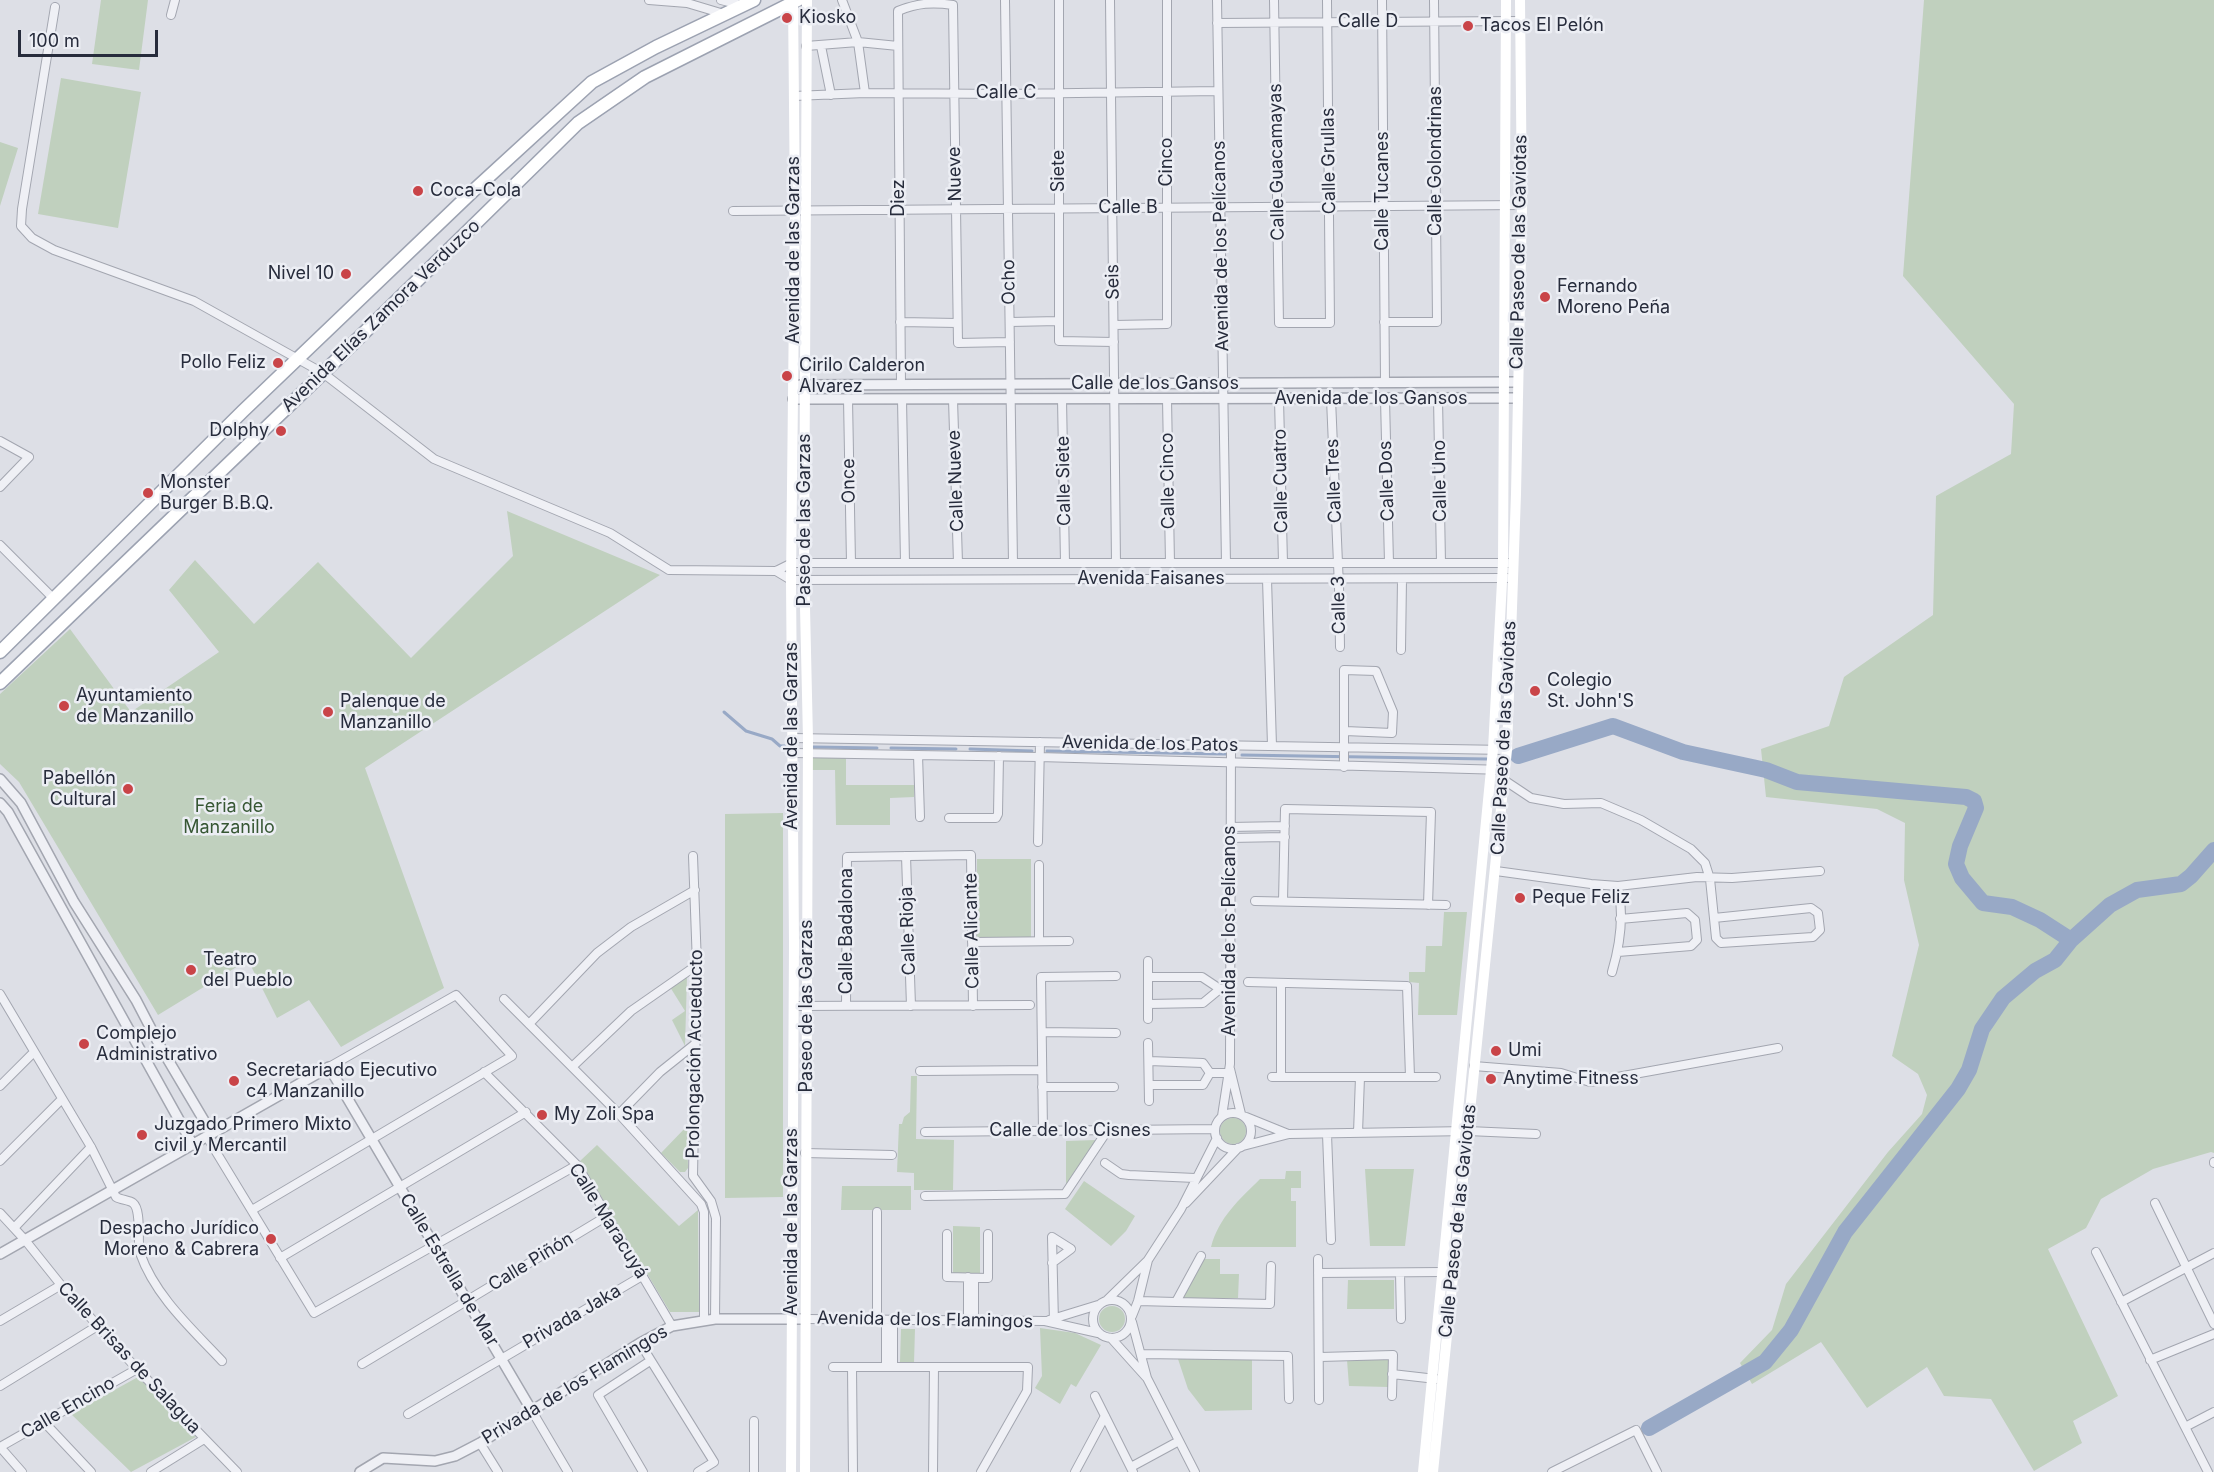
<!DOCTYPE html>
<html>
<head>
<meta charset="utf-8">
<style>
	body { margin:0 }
	#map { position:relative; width:2214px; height:1472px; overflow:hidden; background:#dddfe6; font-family:Inter,sans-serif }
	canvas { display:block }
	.scale { position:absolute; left:18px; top:30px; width:140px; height:27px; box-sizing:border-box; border:3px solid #272c3c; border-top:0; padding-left:8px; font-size:18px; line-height:21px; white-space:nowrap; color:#272c3c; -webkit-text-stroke:4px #eceef4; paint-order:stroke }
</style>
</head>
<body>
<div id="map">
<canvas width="2214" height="1472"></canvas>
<div class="scale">100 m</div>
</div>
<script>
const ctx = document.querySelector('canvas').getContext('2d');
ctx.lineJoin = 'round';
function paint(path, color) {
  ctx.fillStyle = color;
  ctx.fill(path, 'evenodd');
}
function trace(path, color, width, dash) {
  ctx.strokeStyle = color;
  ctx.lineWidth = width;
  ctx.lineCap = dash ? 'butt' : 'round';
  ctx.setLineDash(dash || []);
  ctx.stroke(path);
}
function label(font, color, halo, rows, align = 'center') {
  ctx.font = font + ' Inter,sans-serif';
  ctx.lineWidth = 5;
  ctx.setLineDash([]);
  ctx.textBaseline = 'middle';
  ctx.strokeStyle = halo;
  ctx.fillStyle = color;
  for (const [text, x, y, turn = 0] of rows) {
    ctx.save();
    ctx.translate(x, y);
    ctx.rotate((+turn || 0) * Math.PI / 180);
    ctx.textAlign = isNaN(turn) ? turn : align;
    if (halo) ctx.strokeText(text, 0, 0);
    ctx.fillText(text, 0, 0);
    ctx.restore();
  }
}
const green = new Path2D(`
	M101 0H148L139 70 92 64Z
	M1924 0H2214V1153L2211 1152 2153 1169 2101 1199 2086 1228 2048 1249 2118 1396 2073 1421 2082 1443 2034 1471 1991 1399 1944 1396 1927 1367 1867 1408 1821 1342 1752 1384 1740 1363 1772 1330 1786 1284 1888 1152 1922 1114 1927 1095 1918 1074 1892 1056 1919 945 1904 880 1905 823 1877 809 1766 797 1761 749 1829 726 1844 677 1933 615 1936 496 2011 454 2014 404 1903 276Z
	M61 78 141 92 118 228 38 214Z
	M0 142 18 148 0 206Z
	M507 511 660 575 365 768 444 988 341 1047 309 1000 277 1018 248 960 158 1015 19 782 0 764V694L70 629 131 712 219 652 169 590 195 560 254 624 318 562 411 658 513 556Z
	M846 756V785H914V797L890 798V825H836L835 770H812V757Z
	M783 813V1197L725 1198V814Z
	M977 859H1031V937H977Z
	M1444 912H1467L1457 1015H1418L1419 983 1409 982V972H1425L1426 946H1442Z
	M687 977 685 1046 672 1020 685 1011 670 987Z
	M911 1076H917L916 1139 954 1140 953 1190H914V1173L897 1172 899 1124H902L904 1117 910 1112Z
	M1220 1131a13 13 0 1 1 26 0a13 13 0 1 1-26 0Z
	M687 1126 688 1168 685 1172H680L661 1153Z
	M1096 1140 1066 1187V1141Z
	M597 1145 679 1226 698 1210 699 1312H670L580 1161Z
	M1365 1169H1414L1405 1246H1370Z
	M1286 1171H1301V1188H1291V1201H1296V1247H1211C1219 1217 1239 1200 1260 1179H1285Z
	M1084 1181 1135 1216 1126 1231 1111 1246 1065 1209Z
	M842 1186H911V1210H841Z
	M953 1226 980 1227V1274H953Z
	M1203 1259H1220V1274H1239L1238 1298H1183Z
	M1348 1280H1394V1309H1347Z
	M1099 1319a13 13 0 1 1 26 0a13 13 0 1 1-26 0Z
	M1040 1328 1075 1333 1101 1345 1076 1387 1071 1384 1060 1404 1035 1388 1042 1376Z
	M901 1329H915L914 1363 900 1362Z
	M1178 1359 1252 1360V1410L1205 1411 1188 1389Z
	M1347 1360H1390L1388 1387 1349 1386Z
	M138 1377 196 1437 131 1472 71 1414Z`);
const stream = new Path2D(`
	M724 712 746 731 772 739 780 746H785
	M813 747 877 748
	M891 748 956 749
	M970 749 1032 751
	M1047 751 1226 754
	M1242 755 1487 759
	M1512 756H1518`);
const river = new Path2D(`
	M1518 756 1613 726 1683 752 1766 770 1797 782 1966 797 1974 801 1976 808 1960 846 1956 864 1962 878 1983 903 2012 907 2040 920 2071 940
	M1649 1428 1765 1362 1791 1330 1845 1232 1958 1089 1969 1070 1982 1029 2003 998 2035 971 2055 960 2071 940 2110 905 2137 890 2181 884 2191 876 2214 850`);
const minor = new Path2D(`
	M649 0 687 3 724 14
	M721 0 741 5
	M842 0 858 42 865 93
	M1005 0 1013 563
	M1059 0V341L1114 342
	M1110 0 1116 563
	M1217 0 1226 563
	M1274 0 1279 323H1330L1327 0
	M1382 0 1385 382
	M55 7 22 209 21 226 32 238 54 250 194 301 323 373 434 459 610 533 669 570 776 571 792 563H1508
	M171 15 175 0
	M1217 23 1520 21
	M806 46 858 42 898 46
	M821 46 831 95
	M794 96 865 93 1007 94 1218 91
	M733 211 1522 205
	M900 322 957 323
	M1010 322 1059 321
	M1384 322H1437L1434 0
	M1114 325 1167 324V0
	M901 385 898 11C918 3 932 2 953 5L958 343 1010 342
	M1438 398 1441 563
	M848 399 851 563
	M902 399 905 563
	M953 399 958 563
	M1062 399 1065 563
	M1167 399 1170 563
	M1279 399 1283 563
	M1331 399 1339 587 1340 647
	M1385 399 1389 563
	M0 441 29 457 0 487
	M0 545 53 598
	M776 571 791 580 1507 578
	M1267 579 1272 746
	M1401 650 1402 579
	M793 738 1507 750
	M793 753 1039 757 1505 770
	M918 755 920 817
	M1344 767V670L1376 671 1393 712 1392 733 1345 731
	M1504 780 1531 798 1564 804 1601 803 1641 820 1691 849 1705 863 1710 879 1716 938 1721 943 1813 937 1820 930 1818 913 1811 908 1714 918
	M949 818H996L998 814 999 756
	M1230 827 1285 826
	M1230 838 1285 837
	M1038 842 1040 742
	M693 856 697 965 693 1176 711 1201 716 1218 715 1319
	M906 856 911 1006
	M1496 871 1591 884 1618 886 1697 877 1732 878 1820 871
	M1255 901 1446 905
	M1283 901 1285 809 1431 812 1428 905
	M1039 941V865
	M972 942 1069 941
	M1618 952 1691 946 1697 940 1695 920 1687 913 1620 919
	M1148 961V1019
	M1612 972C1620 945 1624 914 1618 886
	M1148 977H1202L1220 989
	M1248 982 1407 986 1410 1077
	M0 994 91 1147 116 1197C121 1200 129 1200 133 1203 142 1210 137 1242 140 1253 155 1296 192 1329 222 1361
	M504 999 619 1114 701 1204 704 1212V1320
	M1148 1004 1203 1003 1220 989 1230 988
	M794 1006 1030 1005
	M846 1006 847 857 971 855 973 1006
	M529 1024 597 953 631 927 695 890
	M1042 1032 1116 1033
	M1148 1043 1149 1101
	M1149 1061 1203 1063 1210 1073
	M1474 1066 1561 1073 1590 1082 1778 1048
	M572 1067 631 1011 697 965
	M1230 1069 1241 1114
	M920 1071 1042 1070
	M484 1072 577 1165 672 1326
	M1210 1073H1231
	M1272 1077H1436
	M1281 1077V983
	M1149 1085H1203L1210 1073
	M0 1086 34 1052
	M1042 1087H1114
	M1215 1131a18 18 0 1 1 36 0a18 18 0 1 1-36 0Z
	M619 1114 660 1072 695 1044
	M1222 1116 1230 1064 1231 745
	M1246 1117 1288 1134
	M1043 1131 1041 977 1116 976
	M925 1132 1215 1129
	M1358 1133 1360 1077
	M1327 1134 1331 1240
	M207 1137 314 1313 577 1165
	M1243 1146 1289 1134 1468 1131 1536 1134
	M805 1153 892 1155
	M0 1161 62 1099
	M2214 1162V1163
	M1105 1163 1121 1174 1129 1175 1195 1178
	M925 1196 1065 1194 1107 1131
	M1186 1203 1238 1148
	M2155 1203 2214 1324
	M252 1210 512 1056 456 995 329 1067
	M0 1213 25 1240 61 1285 137 1369 237 1472
	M14 1228 91 1147
	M947 1234V1277L988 1278V1234
	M2096 1252 2208 1472
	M280 1258 526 1112
	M1318 1259 1319 1400
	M1052 1263 1071 1249 1052 1237 1054 1323
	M1318 1273 1442 1272
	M1400 1273 1401 1319
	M968 1277V1320
	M974 1278V1320
	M1093 1319a19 19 0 1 1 38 0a19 19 0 1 1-38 0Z
	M1107 1300 1147 1261
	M1138 1301 1176 1302 1201 1256
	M1176 1302 1270 1304 1271 1266
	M2121 1302 2214 1253
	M1132 1316 1138 1301 1148 1260 1181 1209 1217 1138
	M806 1319 1045 1321 1098 1333
	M877 1320V1212
	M886 1320V1367
	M893 1320V1367
	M1049 1320 1098 1305
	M0 1321 61 1285
	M1132 1322 1147 1378 1195 1472
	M1111 1338 1146 1377
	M640 1343 714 1462 698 1472
	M1142 1354 1288 1356 1289 1399
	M1320 1357 1393 1355 1392 1396
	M2150 1360 2214 1334
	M362 1364 607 1216
	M833 1367H1028L1027 1391 981 1472
	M852 1367 853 1472
	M1392 1374 1436 1379
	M0 1386 99 1325
	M1095 1396 1133 1472
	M532 1411 568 1472
	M408 1414 642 1276
	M44 1422 91 1472
	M2185 1427 2214 1412
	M480 1443 498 1472
	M0 1447 137 1369
	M0 1447 22 1472
	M1131 1467 1179 1441
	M151 1472 204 1439
	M643 1472 598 1395 650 1361
	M754 1472V1421
	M933 1472 934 1367
	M1075 1472 1105 1416
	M1552 1472 1636 1430 1657 1472`);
const tertiary = new Path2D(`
	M800 385 1517 382
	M793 399 1517 398
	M0 779 21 803 74 902 136 1000 161 1048 212 1134
	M0 803 8 812 193 1145
	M0 1254 329 1067 532 1411
	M360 1472 383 1458 435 1461 455 1456 480 1443 640 1343 672 1326 715 1319H806`);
const secondary = new Path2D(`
	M791 1472 794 944 791 580 795 211 793 0
	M805 1472 808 739 804 563 807 0
	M1423 1472 1493 749 1503 563 1506 0
	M1433 1472 1507 750 1516 494 1522 205 1520 0`);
const primary = new Path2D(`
	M0 652 243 411 473 191 592 82 656 47 754 0
	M0 683 323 373 578 123 645 77 798 0`);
const markers = [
	[787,18,6,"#c94448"],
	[1468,26,6,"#c94448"],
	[418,191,6,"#c94448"],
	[346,274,6,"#c94448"],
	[1545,297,6,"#c94448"],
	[278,363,6,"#c94448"],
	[787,376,6,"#c94448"],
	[281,431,6,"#c94448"],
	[148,493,6,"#c94448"],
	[1535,691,6,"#c94448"],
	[64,706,6,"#c94448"],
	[328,712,6,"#c94448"],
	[128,789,6,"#c94448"],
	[1520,898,6,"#c94448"],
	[191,970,6,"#c94448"],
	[84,1044,6,"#c94448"],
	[1496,1051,6,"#c94448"],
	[1491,1079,6,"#c94448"],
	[234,1081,6,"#c94448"],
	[542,1115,6,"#c94448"],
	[142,1135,6,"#c94448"],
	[271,1239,6,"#c94448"]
];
const poiNames = [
	["Kiosko",799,18],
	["Tacos El Pelón",1480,26],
	["Coca-Cola",430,191],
	["Nivel 10",334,274,"right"],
	["Fernando",1557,287],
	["Moreno Peña",1557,308],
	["Pollo Feliz",266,363,"right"],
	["Cirilo Calderon",799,366],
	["Alvarez",799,387],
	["Dolphy",269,431,"right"],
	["Monster",160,483],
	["Burger B.B.Q.",160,504],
	["Colegio",1547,681],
	["St. John'S",1547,702],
	["Ayuntamiento",76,696],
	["de Manzanillo",76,717],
	["Palenque de",340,702],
	["Manzanillo",340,723],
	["Pabellón",116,779,"right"],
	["Cultural",116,800,"right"],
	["Peque Feliz",1532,898],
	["Teatro",203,960],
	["del Pueblo",203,981],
	["Complejo",96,1034],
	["Administrativo",96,1055],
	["Umi",1508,1051],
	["Secretariado Ejecutivo",246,1071],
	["c4 Manzanillo",246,1092],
	["Anytime Fitness",1503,1079],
	["My Zoli Spa",554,1115],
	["Juzgado Primero Mixto",154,1125],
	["civil y Mercantil",154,1146],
	["Despacho Jurídico",259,1229,"right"],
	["Moreno & Cabrera",259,1250,"right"]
];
const streetNames = [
	["Calle D",1368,22],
	["Calle C",1006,93],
	["Calle Grullas",1329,161,-91],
	["Calle Golondrinas",1436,161,-90],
	["Cinco",1167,162,-90],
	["Calle Guacamayas",1277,162,-91],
	["Siete",1059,171,-90],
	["Nueve",955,174,-91],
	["Calle Tucanes",1383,191,-90],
	["Diez",899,198,-90],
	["Calle B",1128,208],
	["Avenida de los Pelícanos",1221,246,-91],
	["Avenida de las Garzas",794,250,-90],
	["Calle Paseo de las Gaviotas",1519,252,-89],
	["Ocho",1009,282,-91],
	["Seis",1113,282,-91],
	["Avenida Elías Zamora Verduzco",381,316,-44],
	["Calle de los Gansos",1155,384],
	["Avenida de los Gansos",1371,399],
	["Once",849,481,-91],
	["Calle Nueve",956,481,-92],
	["Calle Siete",1064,481,-91],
	["Calle Cinco",1168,481,-91],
	["Calle Cuatro",1281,481,-91],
	["Calle Tres",1334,481,-92],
	["Calle Dos",1387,481,-92],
	["Calle Uno",1440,481,-91],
	["Paseo de las Garzas",805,520,-90],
	["Avenida Faisanes",1151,579],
	["Calle 3",1339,605,-91],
	["Avenida de las Garzas",792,736,-90],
	["Calle Paseo de las Gaviotas",1504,738,-87],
	["Avenida de los Patos",1150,744,1],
	["Calle Badalona",847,931,-90],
	["Calle Rioja",908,931,-92],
	["Calle Alicante",972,931,-91],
	["Avenida de los Pelícanos",1230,931,-90],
	["Paseo de las Garzas",807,1006,-90],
	["Prolongación Acueducto",695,1054,-89],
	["Calle de los Cisnes",1070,1131],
	["Calle Maracuyá",608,1221,58],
	["Calle Paseo de las Gaviotas",1458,1221,-84],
	["Avenida de las Garzas",792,1222,-90],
	["Calle Piñón",531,1262,-31],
	["Calle Estrella de Mar",449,1270,59],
	["Privada Jaka",572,1317,-30],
	["Avenida de los Flamingos",925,1320,1],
	["Calle Brisas de Salagua",129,1358,47],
	["Privada de los Flamingos",575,1385,-31],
	["Calle Encino",68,1408,-30]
];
const parkNames = [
	["Feria de",229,807],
	["Manzanillo",229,828]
];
paint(green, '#c0d0be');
trace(stream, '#98a9c6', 3);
trace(river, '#98a9c6', 16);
trace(minor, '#a3a6b0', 10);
trace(tertiary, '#a3a6b0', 12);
trace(primary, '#9ca2b1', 15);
trace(minor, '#eff0f5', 8);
trace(tertiary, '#eff0f5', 9);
trace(secondary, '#fff', 10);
trace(primary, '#fff', 12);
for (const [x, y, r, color] of markers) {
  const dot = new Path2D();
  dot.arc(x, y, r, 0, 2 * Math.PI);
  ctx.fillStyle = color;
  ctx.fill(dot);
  trace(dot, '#eceef4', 2);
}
label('18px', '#272c3c', '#eceef4', poiNames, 'left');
label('18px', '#272c3c', '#eceef4', streetNames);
label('18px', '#375734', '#eceef4', parkNames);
</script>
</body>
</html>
